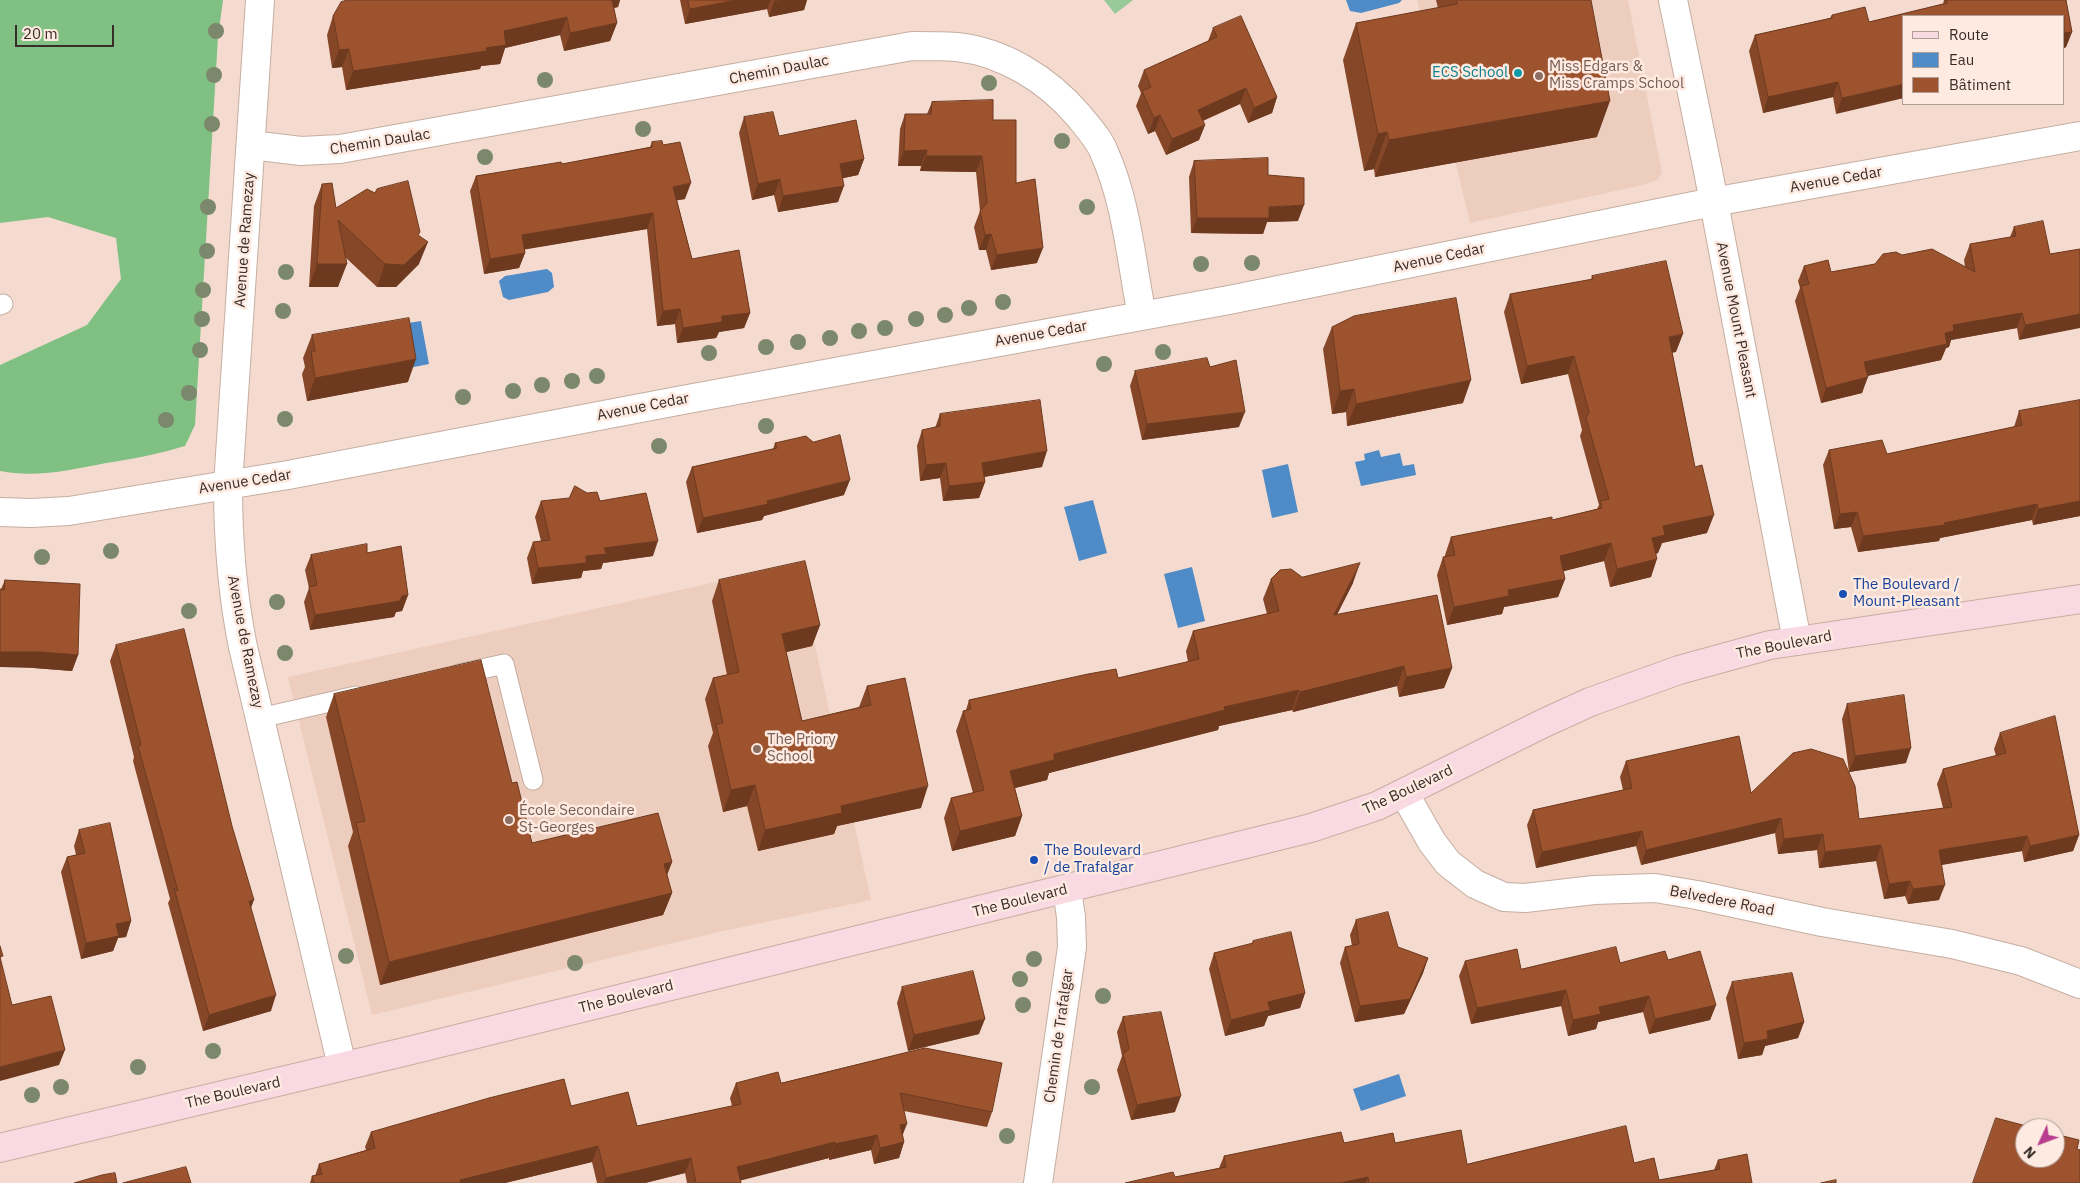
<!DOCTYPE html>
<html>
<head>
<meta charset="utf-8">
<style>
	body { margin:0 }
	#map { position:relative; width:2080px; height:1183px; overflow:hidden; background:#f5dbcf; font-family:"IBM Plex Sans",sans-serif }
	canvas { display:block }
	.legend { position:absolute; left:1902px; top:15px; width:162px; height:90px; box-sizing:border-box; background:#feeae0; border:1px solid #ae9e96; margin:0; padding:6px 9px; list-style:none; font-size:15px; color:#372d28 }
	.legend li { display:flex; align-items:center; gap:10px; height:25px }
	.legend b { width:25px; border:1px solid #ae9e96 }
	.north { position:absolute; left:2015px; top:1118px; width:50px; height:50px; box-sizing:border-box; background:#feeae0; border:1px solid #ae9e96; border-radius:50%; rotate:227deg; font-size:14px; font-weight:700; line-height:20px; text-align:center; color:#372d28 }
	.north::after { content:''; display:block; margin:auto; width:18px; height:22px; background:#b83d8f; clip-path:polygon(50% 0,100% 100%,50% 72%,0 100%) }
	.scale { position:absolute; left:15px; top:25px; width:99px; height:22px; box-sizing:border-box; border:2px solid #372d28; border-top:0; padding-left:6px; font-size:15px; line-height:18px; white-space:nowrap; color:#372d28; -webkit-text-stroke:4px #feeae0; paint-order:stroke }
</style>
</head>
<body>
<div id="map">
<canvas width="2080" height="1183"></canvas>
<ul class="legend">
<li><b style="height:6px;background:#f9dae2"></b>Route</li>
<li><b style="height:14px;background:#4f8bc6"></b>Eau</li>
<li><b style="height:14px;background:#9c532e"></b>Bâtiment</li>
</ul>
<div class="north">N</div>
<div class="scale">20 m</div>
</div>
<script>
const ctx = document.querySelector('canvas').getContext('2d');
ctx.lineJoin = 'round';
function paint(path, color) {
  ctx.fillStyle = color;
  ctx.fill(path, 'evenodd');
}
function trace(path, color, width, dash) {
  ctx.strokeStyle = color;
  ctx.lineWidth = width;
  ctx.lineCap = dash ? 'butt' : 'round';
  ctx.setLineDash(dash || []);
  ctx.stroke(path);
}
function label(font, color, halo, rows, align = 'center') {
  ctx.font = font + ' "IBM Plex Sans",sans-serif';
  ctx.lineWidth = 5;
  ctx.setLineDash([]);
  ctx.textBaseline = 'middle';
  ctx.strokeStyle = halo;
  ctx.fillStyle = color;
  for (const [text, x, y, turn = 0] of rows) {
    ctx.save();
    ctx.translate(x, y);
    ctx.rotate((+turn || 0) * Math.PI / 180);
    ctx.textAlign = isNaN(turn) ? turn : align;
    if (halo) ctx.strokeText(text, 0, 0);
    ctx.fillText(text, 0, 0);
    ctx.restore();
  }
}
const built = new Path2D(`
	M1417 0H1628L1662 173 1657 180 1647 184 1470 223Z
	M797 564 871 900 723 931 372 1015 288 677Z`);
const green = new Path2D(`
	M1104 0H1133L1115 14Z`);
const forest = new Path2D(`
	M0 0H223L218 37 195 425 185 446C159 454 133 459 106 463 71 470 36 478 0 471V365L87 325 121 279 116 238 48 217 0 223Z`);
const water = new Path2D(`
	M1346 0H1402L1399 3 1361 13 1350 11Z
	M547 269 552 273 554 287 548 292 509 300 503 297 499 281 505 276Z
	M421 321 429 364 404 369 396 325Z
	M1379 450 1381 457 1400 453 1403 466 1414 464 1416 475 1361 486 1355 462 1365 460 1364 454Z
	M1288 464 1298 512 1272 518 1262 470Z
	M1093 500 1107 553 1079 561 1064 507Z
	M1192 567 1205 621 1178 628 1164 574Z
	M1399 1074 1406 1096 1361 1111 1353 1089Z`);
const service = new Path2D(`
	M0 305 3 304
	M459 674 504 664 533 780
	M260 718 356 696`);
const minor = new Path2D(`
	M260 0 228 485C228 540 232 593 243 647L342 1066
	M1673 0 1708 171 1797 641
	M251 145 301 151 340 149 912 46C927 46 942 46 957 47 1004 52 1048 80 1078 115 1087 126 1099 139 1104 152 1127 203 1131 261 1142 315
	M0 512 31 513 69 511 288 475 688 399 1229 300 1713 202 2080 136
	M1404 793 1432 842 1448 863 1475 884 1504 897 1525 898 1594 890 1655 888 1697 895 1822 922 1952 944 2021 961 2080 984
	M1038 1183 1072 947 1071 917 1067 890`);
const secondary = new Path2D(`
	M0 1148 408 1051 1311 828 1377 806 1544 723 1590 702 1679 670 1770 645 2080 599`);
const trees = [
	[216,31],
	[214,75],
	[545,80],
	[989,83],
	[212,124],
	[643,129],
	[1062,141],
	[485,157],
	[208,207],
	[1087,207],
	[207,251],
	[1252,263],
	[1201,264],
	[286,272],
	[203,290],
	[1003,302],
	[969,308],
	[283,311],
	[945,315],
	[202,319],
	[916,319],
	[885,328],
	[859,331],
	[830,338],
	[798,342],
	[766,347],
	[200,350],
	[1163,352],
	[709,353],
	[1104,364],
	[597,376],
	[572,381],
	[542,385],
	[513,391],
	[189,393],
	[463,397],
	[285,419],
	[166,420],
	[766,426],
	[659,446],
	[111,551],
	[42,557],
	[277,602],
	[189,611],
	[285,653],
	[346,956],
	[1034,959],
	[575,963],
	[1020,979],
	[1103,996],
	[1023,1005],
	[213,1051],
	[138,1067],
	[61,1087],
	[1092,1087],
	[32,1095],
	[1007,1136]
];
const wall = new Path2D(`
	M348 0H620L618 7 614 8 617 23 610 41 564 51 560 35 505 48 500 64 481 66 480 69 346 90 342 67 332 68 327 35 333 16Z
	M680 0H807L804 10 769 17 767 9 685 24Z
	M1436 0H1591L1597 137 1375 177 1374 169 1364 171 1343 60 1356 23 1438 8Z
	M1944 0H2066L2072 32 2066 47 2064 48V16H1904L1836 114 1833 97 1763 113 1749 51 1755 35 1830 18 1832 15 1869 22 1943 4Z
	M1213 28 1277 97 1272 113 1248 123 1240 104 1203 121 1205 125 1199 140 1166 155 1155 131 1148 134 1136 106 1141 93 1138 86 1144 70 1208 41Z
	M932 102 993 120 1016 183 1037 263 991 270 986 250H979L974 227 980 211 976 172 920 171 921 166H898L900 129 905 114H927Z
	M744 117 779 136 864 159 858 175 843 178 838 202 778 212 774 195 752 200 739 133Z
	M652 142 663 145 685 199 677 200 692 259 750 313 744 328 719 332 716 338 677 343 675 324 657 326 647 229 524 249 525 253 519 268 484 274 470 191 476 176 562 164 650 147Z
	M1194 161 1298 221 1267 222 1263 234 1191 233 1189 177Z
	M322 184 336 208 418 235 419 264 396 287H377L345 257 338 287H309L314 206Z
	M2014 227 2050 254 2080 249 2019 340 2017 328 1951 340 1949 347 1946 348 1941 360 1867 376 1862 393 1821 403 1795 301 1800 288 1798 281 1804 266 1831 272 1875 264 1902 255 1965 267 1964 260 1970 244 2010 237Z
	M1592 276 1676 352H1672L1707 533 1662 543 1658 553 1656 554 1651 577 1610 587 1604 561 1563 571 1565 579 1558 597 1504 607 1502 614 1447 625 1437 575 1443 557H1445V555L1451 537 1552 520 1597 509 1599 505 1580 436 1582 430 1568 374 1521 384 1504 312 1510 294 1591 280Z
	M1332 327 1463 403 1347 426 1346 412 1332 414 1323 349Z
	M312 335 408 382 307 401 302 374 305 367 303 358Z
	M1135 371 1239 427 1142 440 1130 386Z
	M2080 400V516L2033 525 2032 520 1940 538 1939 541 1858 552 1851 527 1834 529 1823 465 1829 450 1887 454 2014 427 2019 411Z
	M940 414 1042 467 984 477 985 482 979 498 943 501 940 478 920 481 917 446 922 430 935 428Z
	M775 443 844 495 764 516 762 520 697 533 686 482 692 467 773 449Z
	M541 501H600L653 556 603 563 601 569 583 571 581 578 532 584 527 558 533 542 541 541 535 517Z
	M367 553 408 595 402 611 396 612 394 617 310 630 304 602 309 588 305 570 311 555Z
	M1302 577 1353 583 1337 615 1452 668 1444 688 1399 697 1397 686 1293 712 1292 710 1219 726 1218 730 1049 773 1047 780 1015 788 1022 816 1015 836 952 851 944 818 951 798 973 793 956 731 963 711 966 710 969 700 1118 678 1188 662 1186 651 1193 631 1267 614 1263 599 1271 579Z
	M5 580 78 655 72 671 34 668 1 589Z
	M719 580 820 625 812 646 786 652 802 721 859 707 867 686 921 808 837 826 834 834 758 851 747 806 723 812 708 746 713 733 705 699 713 678 727 675 712 601Z
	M116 645 251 908 271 1011 203 1031 168 903 170 899 133 761 134 757 110 661Z
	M334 694 512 783 532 843 672 862 667 875 672 893 663 915 380 985 348 846 353 832 326 717Z
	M1847 704 1906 763 1849 772 1842 719Z
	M2000 733 2079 835 2073 851 2024 862 2022 851 1942 865 1939 900 1908 904 1905 896 1884 899 1876 861 1819 868 1817 850 1778 854 1775 833 1641 865 1636 846 1536 868 1527 825 1533 810 1623 790 1620 777 1626 761 1859 819 1943 808 1937 784 1943 769 1996 756 1994 749Z
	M79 830 131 921 126 937 118 938 113 951 81 959 61 872 67 857 76 855 74 846Z
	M1356 920 1398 947 1428 958 1423 973 1404 1014 1355 1022 1340 963 1345 947 1352 946 1350 935Z
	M1253 941 1305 993 1300 1008 1268 1016 1264 1026 1225 1036 1209 969 1214 953 1252 944Z
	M1668 960 1716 1005 1710 1020 1649 1034 1643 1012 1598 1022 1596 1029 1568 1036 1561 1006 1471 1024 1459 976 1465 961 1521 969 1620 963Z
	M1732 982 1804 1022 1798 1038 1765 1046 1762 1055 1738 1059 1726 998Z
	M902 987 979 1034 908 1051 897 1003Z
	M1123 1017 1175 1112 1131 1120 1117 1070 1122 1056 1117 1032Z
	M925 1048 992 1112 987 1127 904 1111 903 1136 904 1142 899 1158 874 1164 871 1150 829 1160V1158L740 1180 741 1183H687L685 1173 645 1183H597L592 1162 505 1183H310L312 1176H315L319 1164 366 1150 365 1147 371 1132 571 1106 637 1126 732 1106 730 1098 736 1083H781Z
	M1344 1143H1395L1467 1164 1634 1163 1659 1180 1714 1170 1718 1160 1752 1183H1125L1175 1177 1219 1168 1224 1156Z`);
const shadedWall = new Path2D(`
	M607 0H620L618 7 603 10Z
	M737 0H771L767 9 685 24 690 9Z
	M781 0H807L804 10 769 17 774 1Z
	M567 17 560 35 505 48 500 64 481 66 480 69 346 90 353 71 486 48 504 31Z
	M617 23 610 41 564 51 570 33Z
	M2072 32 2066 47 2064 48V33Z
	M349 49 342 67 332 68 339 50Z
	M1838 82 1833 97 1763 113 1768 97Z
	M1904 84V98L1836 114 1842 98Z
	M1246 88 1240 104 1192 125 1198 110Z
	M1277 97 1272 113 1248 123 1254 108Z
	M1610 101 1597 137 1375 177 1389 140Z
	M1160 115 1155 131 1148 134 1154 118Z
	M1205 125 1199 140 1166 155 1172 139Z
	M1387 132 1374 169 1364 171 1378 134Z
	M927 150 921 166H898L904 151Z
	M926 156H982L976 172 920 171Z
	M864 159 858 175 835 180 840 164Z
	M780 179 774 195 752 200 758 184Z
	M691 183 685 199 668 202 673 187Z
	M844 186 838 202 778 212 783 196Z
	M1304 205 1298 221 1267 222 1263 234 1191 233 1197 218 1269 207Z
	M653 213 647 229 516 251 522 235Z
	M991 234 986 250H979L985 235Z
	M428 242 419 264 396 287H377L385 264Z
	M1043 248 1037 263 991 270 997 255Z
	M525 253 519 268 484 274 490 259Z
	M317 264H347L338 287H309Z
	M680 309 675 324 657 326 663 311Z
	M750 313 744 328 719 332 716 338 677 343 683 328 722 316Z
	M2022 313 2017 328 1951 340 1949 347 1946 348 1941 360 1858 378 1864 362 1945 333 1953 325Z
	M2080 314V328L2019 340 2025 325Z
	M1683 334 1676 352 1663 355 1669 337Z
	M1574 356 1568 374 1521 384 1527 366Z
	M416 359 408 382 307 401 315 378Z
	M1868 377 1862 393 1821 403 1826 388Z
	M1471 380 1463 403 1347 426 1356 404Z
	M1354 389 1346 412 1332 414 1340 391Z
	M1245 412 1239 427 1142 440 1147 424Z
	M1047 451 1042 467 977 478 982 463Z
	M946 463 940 478 920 481 926 465Z
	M850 480 844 495 764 516 762 520 697 533 703 518Z
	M985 482 979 498 943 501 949 486Z
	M2080 501V516L2033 525 2038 509Z
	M2037 504 2032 520 1940 538 1939 541 1858 552 1863 536 1944 523Z
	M1857 512 1851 527 1834 529 1840 514Z
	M1714 515 1707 533 1662 543 1658 553 1646 556 1652 538 1663 526Z
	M658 541 653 556 603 563 601 569 583 571 581 578 532 584 538 568 586 556 604 548Z
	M1611 543 1604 561 1553 574 1560 556Z
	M1657 559 1651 577 1610 587 1617 569Z
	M1360 563 1353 583 1326 635 1334 615Z
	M1565 579 1558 597 1504 607 1502 614 1447 625 1454 607 1508 590Z
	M408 595 402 611 396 612 394 617 310 630 315 615Z
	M820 625 812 646 774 655 782 634Z
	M0 652H40L78 655 72 671 34 668 0 667Z
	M1404 666 1397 686 1293 712 1300 692Z
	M1452 668 1444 688 1399 697 1406 677Z
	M1299 690 1292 710 1219 726 1218 730 1049 773 1047 780 1003 791 1010 771 1054 754 1224 707Z
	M1911 748 1906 763 1849 772 1855 756Z
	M755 785 747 806 723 812 731 790Z
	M928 786 921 808 837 826 834 834 758 851 765 830 841 806Z
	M1022 816 1015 836 952 851 960 831Z
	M1781 818 1775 833 1641 865 1646 850Z
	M1642 831 1636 846 1536 868 1542 852Z
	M1823 834 1817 850 1778 854 1784 839Z
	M2079 835 2073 851 2024 862 2030 846Z
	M2027 836 2022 851 1934 866 1939 850Z
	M1881 845 1876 861 1819 868 1825 852Z
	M672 862 663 885 664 864Z
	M1910 881 1905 896 1884 899 1889 884Z
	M1945 885 1939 900 1908 904 1913 889Z
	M672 893 663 915 380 985 389 962Z
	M254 900 248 916 249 901Z
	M131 921 126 937 118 938 113 951 81 959 86 943 116 924Z
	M1428 958 1423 973 1404 1014 1355 1022 1360 1006Z
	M1566 990 1561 1006 1471 1024 1477 1008Z
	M1305 993 1300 1008 1268 1016 1264 1026 1225 1036 1231 1020 1268 1002Z
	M276 995 271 1011 203 1031 209 1015Z
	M1649 996 1643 1012 1598 1022 1596 1029 1568 1036 1573 1020 1599 1007Z
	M1716 1005 1710 1020 1649 1034 1655 1019Z
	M985 1019 979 1034 908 1051 914 1035Z
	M1804 1022 1798 1038 1765 1046 1762 1055 1738 1059 1744 1043 1767 1031Z
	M65 1050 59 1065 0 1081V1067Z
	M1181 1096 1175 1112 1131 1120 1137 1105Z
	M907 1124 901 1139 900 1125Z
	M877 1135 871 1150 829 1160 835 1144Z
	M835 1142 829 1158 731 1183 737 1167Z
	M904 1142 899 1158 874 1164 880 1148Z
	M598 1146 592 1162 505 1183H459L460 1180Z
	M691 1158 685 1173 645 1183H604L606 1178Z
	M1368 1177 1366 1183H1340Z`);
const building = new Path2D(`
	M348 0H612L617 23 570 33 567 17 504 31 506 45 486 48 487 51 353 71 349 49 339 50 333 16 341 2Z
	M688 0H737L690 9Z
	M1456 0H1591L1610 101 1389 140 1387 132 1378 134 1356 23 1457 4Z
	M1946 0H2066L2072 32 2064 33V16H1904V84L1842 98 1838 82 1768 97 1755 35 1832 18V15L1865 7 1869 22 1947 3Z
	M1241 16 1277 97 1254 108 1246 88 1198 110 1205 125 1172 139 1160 115 1154 118 1142 91 1151 87 1144 70 1217 37 1213 28Z
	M993 100V120H1016V183L1035 179 1043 248 997 255 991 234 985 235 980 211 987 203 982 156H926L927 150 904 151 905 114H931L932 102Z
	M773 112 779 136 856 120 864 159 840 164 844 186 783 196 780 179 758 184 744 117Z
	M662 141 663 145 680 142 691 183 673 187 692 259 739 250 750 313 722 316V322L683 328 680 309 663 311 653 213 522 235 525 253 490 259 476 176 561 162 562 164 652 147V142Z
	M1268 158V175L1304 178V205L1269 207V218H1197L1194 161Z
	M408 181 420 232 418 235 428 242 404 265 385 264 338 220 347 264H317L322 184 332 183 336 208 367 189 375 193 377 189Z
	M2043 221 2050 254 2080 249V314L2025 325 2022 313 1953 325 1954 331 1945 333 1947 344 1864 362 1868 377 1826 388 1801 286 1809 284 1804 266 1828 260 1831 272 1875 264 1883 254 1896 252 1902 255 1932 249 1975 272 1970 244 2016 236 2014 227Z
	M1666 261 1683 334 1669 337 1695 467 1702 465 1714 515 1663 526 1665 535 1652 538 1657 559 1617 569 1611 543 1560 556 1565 579 1508 590 1509 596 1454 607 1443 557 1455 555 1451 537 1552 517V520L1602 508 1600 501 1609 499 1586 418 1589 412 1574 356 1527 366 1510 294 1593 279 1592 276Z
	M1456 298 1471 380 1356 404 1354 389 1340 391 1332 327 1354 316Z
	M409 318 416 359 315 378 311 351H315L312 335Z
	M1207 358 1210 367 1236 360 1245 412 1147 424 1135 371Z
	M1040 400 1047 451 982 463 985 482 949 486 946 463 926 465 922 430 940 426V414Z
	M2080 400V501L2038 509 2037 504 1944 523 1945 525 1863 536 1857 512 1840 514 1829 450 1882 440 1887 454 2022 425 2019 411Z
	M840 435 850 480 767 501 768 504 703 518 692 467 777 448 775 443 806 436 813 442Z
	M575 486 587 493 597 492 600 501 646 493 658 541 604 548 607 554 586 556V563L538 568 533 542 550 540 541 501 569 498Z
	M367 544V553L401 546 408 595 402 596 400 601 315 615 309 587 317 585 311 555Z
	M805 561 820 625 782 634 802 721 871 705 867 686 905 678 928 786 841 806 842 813 765 830 755 785 731 790 716 724 723 723 713 678 739 672 719 580Z
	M1360 563 1334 615 1437 595 1452 668 1406 677 1404 666 1300 692 1299 690 1224 707 1225 710 1054 754V760L1010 771 1022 816 960 831 951 798 984 790 963 711 971 709 969 700 1088 674 1116 669 1118 678 1199 659 1193 631 1279 611 1271 579 1280 570 1291 569 1302 577Z
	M5 580 80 584 78 655 40 652H0V589L4 590Z
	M184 629 232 826 254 900 249 901 276 995 209 1015 174 888 178 891 138 746 141 745 116 645Z
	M481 660 512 783 517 782 532 843 658 813 672 862 664 864 672 893 389 962 356 823 365 821 334 694Z
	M1904 695 1911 748 1855 756 1847 704Z
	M2055 716 2079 835 2030 846 2027 836 1939 850 1945 885 1913 889 1910 881 1889 884 1881 845 1825 852 1823 834 1784 839 1781 818 1646 850 1642 831 1542 852 1533 810 1632 788 1626 761 1739 736 1751 793 1793 753 1811 749 1843 759 1855 786 1859 819 1952 807 1943 769 2006 753 2000 733Z
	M110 823 131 921 116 924 119 936 86 943 67 857 85 853 79 830Z
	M1388 912 1398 947 1428 958 1410 999 1360 1006 1345 947 1359 944 1356 920Z
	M1291 932 1305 993 1268 1002 1270 1010 1231 1020 1214 953 1253 943V941Z
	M0 946 3 956 0 957 12 1005 51 996 65 1050 0 1067Z
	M1616 947 1620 963 1665 951 1668 960 1700 951 1716 1005 1655 1019 1649 996 1599 1007 1601 1014 1573 1020 1566 990 1477 1008 1465 961 1517 949 1521 969Z
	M973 971 985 1019 914 1035 902 987Z
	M1792 973 1804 1022 1767 1031 1768 1039 1744 1043 1732 982Z
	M1161 1012 1181 1096 1137 1105 1123 1054 1129 1049 1123 1017Z
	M925 1048 1002 1063 992 1112 900 1093 907 1124 900 1125 904 1142 880 1148 877 1135 835 1144V1142L737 1167 741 1183H696L691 1158 606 1178 598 1146 460 1180 461 1183H314L312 1176 322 1174 319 1164 375 1148 371 1132 489 1098 564 1079 571 1106 628 1092 637 1126 741 1104 736 1083 778 1072 781 1083Z
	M1996 1118 2034 1128H2025V1158H2055V1134L2079 1140 2077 1149 2080 1150V1183H1973Z
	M1626 1126 1634 1163 1654 1158 1659 1180 1720 1169 1718 1160 1747 1154 1752 1183H1369L1368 1177 1340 1183H1125L1173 1172 1175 1177 1226 1167 1224 1156 1341 1132 1344 1143 1393 1133 1395 1143 1461 1130 1467 1164Z
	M186 1167 191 1183H123Z
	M115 1173 117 1183H74L102 1175Z
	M1836 1180V1183H1821Z`);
const markers = [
	[1518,73,5,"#0f9aa8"],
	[1539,76,5,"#8d6e63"],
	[1843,594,5,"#1a4fb4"],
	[757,749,5,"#8d6e63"],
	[509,820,5,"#8d6e63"],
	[1034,860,5,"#1a4fb4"]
];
const educationNames = [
	["Miss Edgars &",1549,67],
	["Miss Cramps School",1549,84],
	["The Priory",767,740],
	["School",767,757],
	["École Secondaire",519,811],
	["St-Georges",519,828]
];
const streetNames = [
	["Chemin Daulac",779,70,-11],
	["Chemin Daulac",380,142,-9],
	["Avenue Cedar",1836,180,-10],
	["Avenue de Ramezay",245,240,-86],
	["Avenue Cedar",1439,258,-12],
	["Avenue Mount Pleasant",1736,320,79],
	["Avenue Cedar",1041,334,-10],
	["Avenue Cedar",643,407,-11],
	["Avenue Cedar",245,482,-9],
	["Avenue de Ramezay",245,642,79],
	["The Boulevard",1784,645,-11],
	["The Boulevard",1408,790,-25],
	["The Boulevard",1020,901,-14],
	["Belvedere Road",1722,901,11],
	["The Boulevard",626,997,-14],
	["Chemin de Trafalgar",1059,1036,-82],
	["The Boulevard",233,1093,-13]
];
const cultureNames = [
	["ECS School",1508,73]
];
const transitNames = [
	["The Boulevard /",1853,585],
	["Mount-Pleasant",1853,602],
	["The Boulevard",1044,851],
	["/ de Trafalgar",1044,868]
];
paint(built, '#edcdbe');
paint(green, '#97c999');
paint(forest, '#80c083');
paint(water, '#4f8bc6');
trace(service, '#c6aea2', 21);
trace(minor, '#c6aea2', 30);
trace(secondary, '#c6aea2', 30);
trace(service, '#fff', 19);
trace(minor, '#fff', 28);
trace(secondary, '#f9dae2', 28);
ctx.fillStyle = '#7b886c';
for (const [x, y] of trees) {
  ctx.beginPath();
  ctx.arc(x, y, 8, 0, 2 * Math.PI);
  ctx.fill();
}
paint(wall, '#864728');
paint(shadedWall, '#6d3a20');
paint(building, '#9c532e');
trace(building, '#6d3a20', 1);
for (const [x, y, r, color] of markers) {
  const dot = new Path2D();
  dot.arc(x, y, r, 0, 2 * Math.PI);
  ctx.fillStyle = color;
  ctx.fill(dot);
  trace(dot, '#feeae0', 2);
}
label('15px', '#785e54', '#feeae0', educationNames, 'left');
label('15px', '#372d28', '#feeae0', streetNames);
label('15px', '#0d838f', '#feeae0', cultureNames, 'right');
label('15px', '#164399', '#feeae0', transitNames, 'left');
</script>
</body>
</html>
